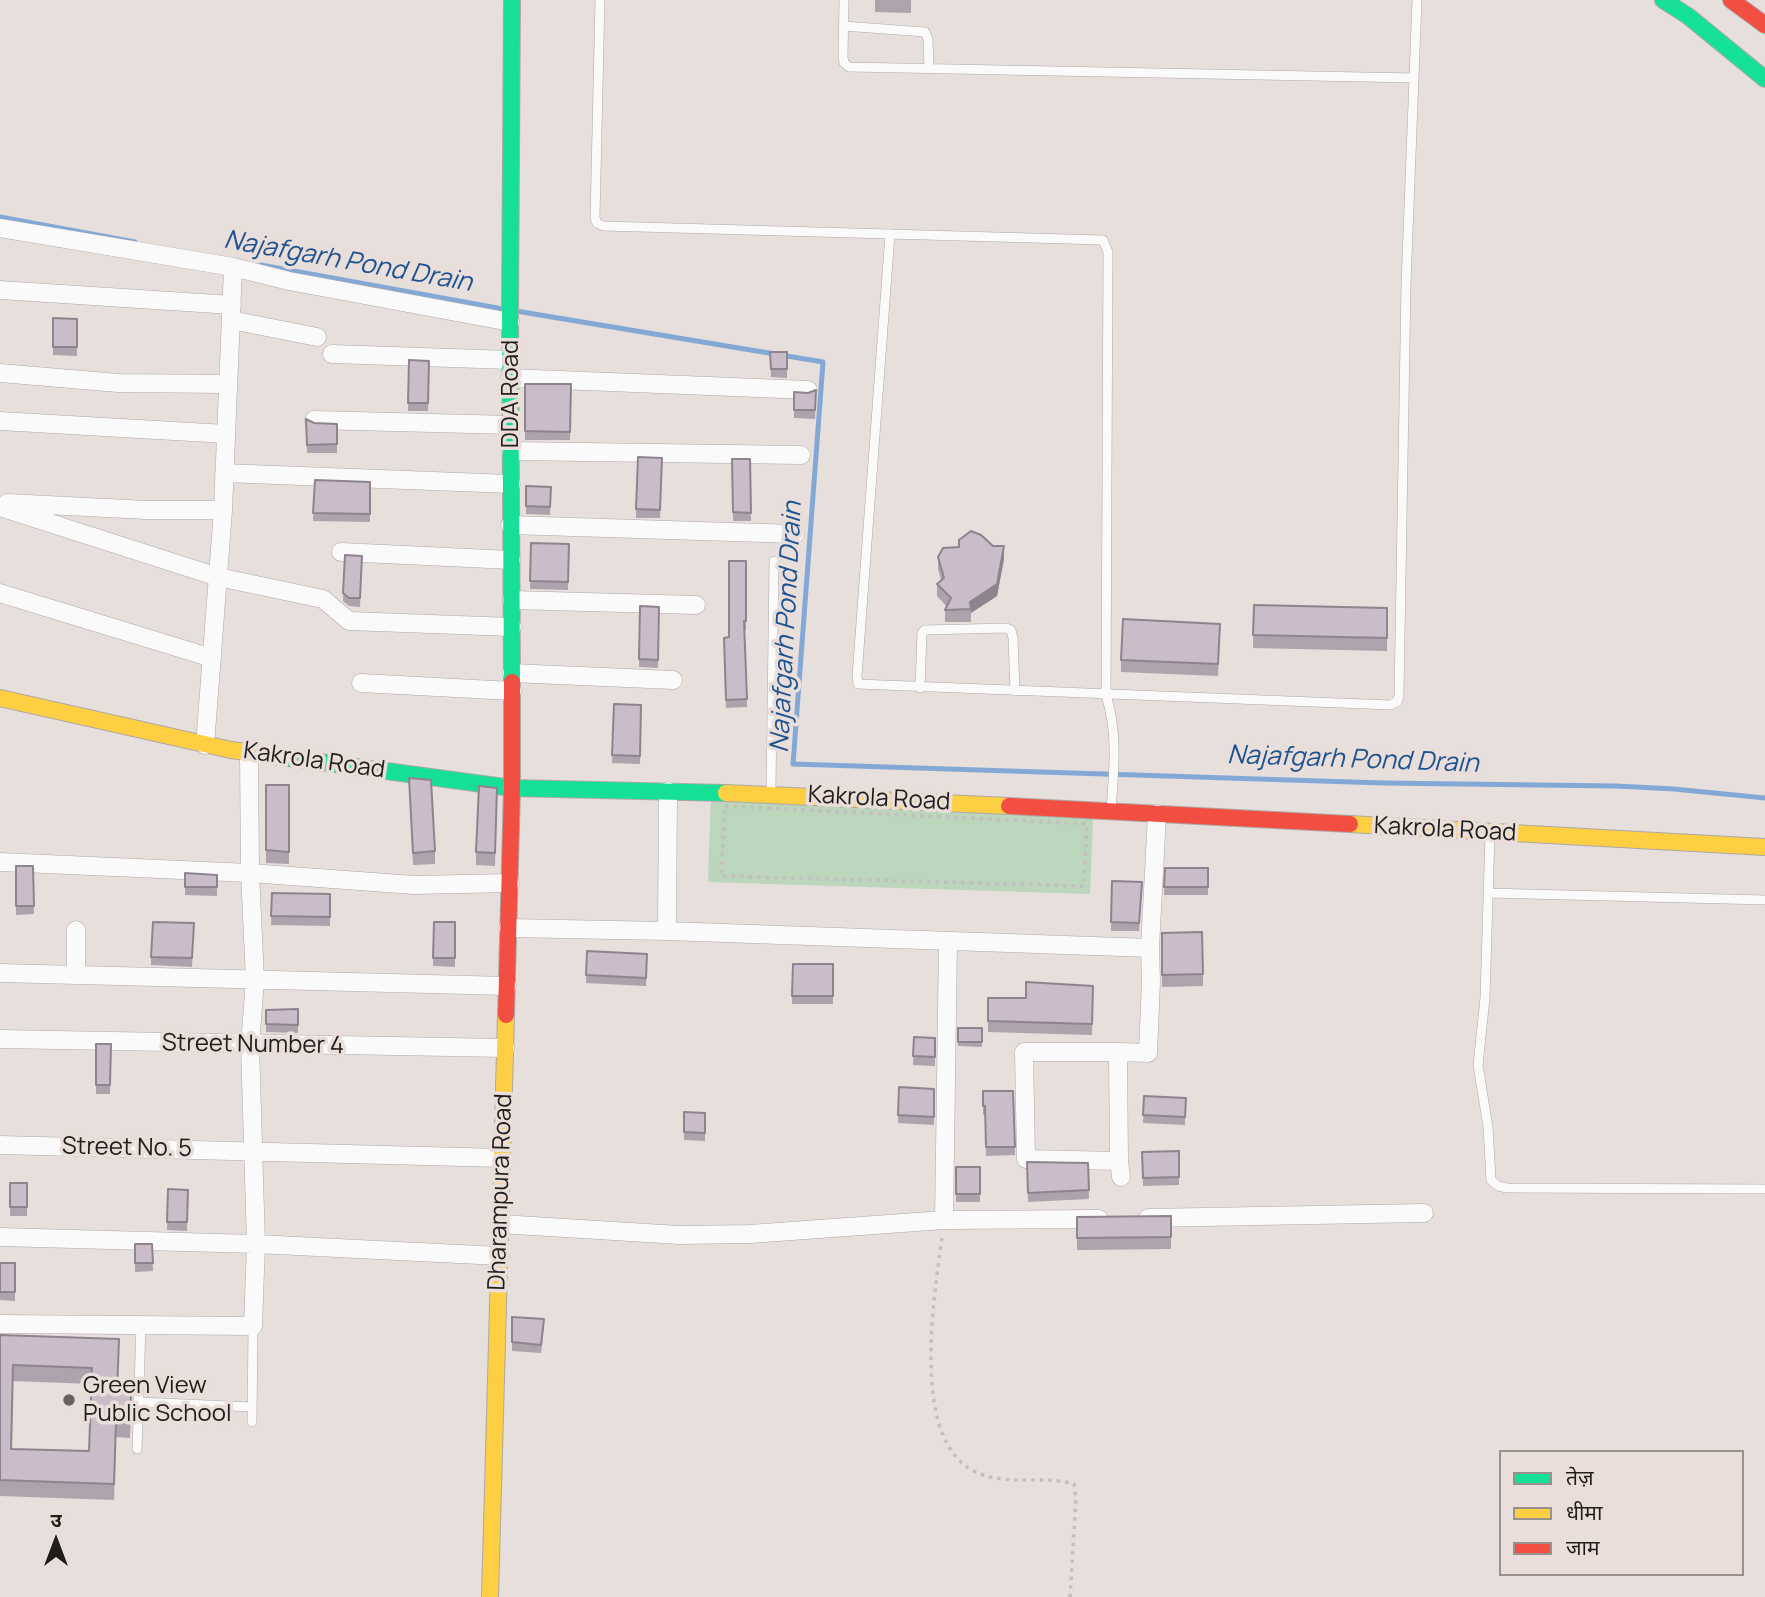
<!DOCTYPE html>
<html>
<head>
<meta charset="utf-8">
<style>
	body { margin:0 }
	#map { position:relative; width:1765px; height:1597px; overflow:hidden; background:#e6dfdc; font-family:Manrope,"Noto Sans Devanagari",sans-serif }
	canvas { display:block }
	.legend { position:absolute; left:1499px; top:1450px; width:245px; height:126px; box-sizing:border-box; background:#e9ded9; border:2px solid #99918d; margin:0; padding:9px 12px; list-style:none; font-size:21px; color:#211d1b }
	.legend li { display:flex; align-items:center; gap:14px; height:35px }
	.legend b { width:35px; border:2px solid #99918d }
	.north { position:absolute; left:21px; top:1506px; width:70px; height:70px; -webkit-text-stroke:5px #e9ded9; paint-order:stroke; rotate:0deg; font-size:19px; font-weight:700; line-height:28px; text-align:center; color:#211d1b }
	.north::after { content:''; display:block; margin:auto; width:24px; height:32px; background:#211d1b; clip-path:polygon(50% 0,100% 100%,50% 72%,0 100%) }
</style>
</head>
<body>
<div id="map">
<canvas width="1765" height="1597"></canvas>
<ul class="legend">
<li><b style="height:9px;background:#16e098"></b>तेज़</li>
<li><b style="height:9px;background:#ffcf43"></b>धीमा</li>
<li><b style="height:9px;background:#f24e42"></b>जाम</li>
</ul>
<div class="north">उ</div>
</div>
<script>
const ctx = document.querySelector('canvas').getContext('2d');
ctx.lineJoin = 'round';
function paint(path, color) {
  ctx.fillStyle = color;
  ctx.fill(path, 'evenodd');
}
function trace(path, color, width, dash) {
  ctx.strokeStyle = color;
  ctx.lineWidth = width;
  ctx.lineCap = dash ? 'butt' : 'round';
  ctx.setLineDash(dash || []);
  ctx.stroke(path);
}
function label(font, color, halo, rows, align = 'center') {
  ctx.font = font + ' Manrope,sans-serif';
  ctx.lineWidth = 7;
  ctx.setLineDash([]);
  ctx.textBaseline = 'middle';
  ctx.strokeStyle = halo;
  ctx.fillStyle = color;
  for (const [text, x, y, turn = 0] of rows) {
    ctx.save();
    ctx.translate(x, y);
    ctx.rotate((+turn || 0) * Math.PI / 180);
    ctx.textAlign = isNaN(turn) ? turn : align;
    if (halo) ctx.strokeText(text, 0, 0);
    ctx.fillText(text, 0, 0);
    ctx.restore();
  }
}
const green = new Path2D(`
	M711 797 1093 819 1090 894 708 882Z`);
const stream = new Path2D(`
	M0 217 135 242
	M261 265 503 309
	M516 311 823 362 793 764 1383 783 1616 786 1674 789 1765 798`);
const path = new Path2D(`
	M725 806 1087 824 1084 886 721 876Z
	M942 1238C934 1297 909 1445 978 1473 1009 1486 1043 1475 1074 1484L1076 1498 1070 1597`);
const lane = new Path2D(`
	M600 0 595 218 597 223 603 226 1103 240 1108 252 1106 695C1118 733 1114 770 1111 810
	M844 0 843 57 844 63 849 67 1414 78
	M843 26 925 32 928 39 929 69
	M890 234 857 676 858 684 1390 705 1397 702 1399 696 1406 284 1417 0
	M920 688 922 633 925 630 1006 628 1011 630 1013 638 1015 691
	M771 790 774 561
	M1490 833 1485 998 1478 1065 1488 1127 1491 1180 1498 1186 1507 1188 1765 1189
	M1488 893 1765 900
	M139 1402 252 1407
	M252 1422 253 1326
	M137 1449 141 1325`);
const street = new Path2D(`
	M0 228 233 267 289 281 510 322
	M0 290 232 305
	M231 320 317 337
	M332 354 510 360
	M0 373 118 383 228 384
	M510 378 808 390
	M314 420 511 425
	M0 421 226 434
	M511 451 801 455
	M224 473 511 484
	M7 503 147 510H223
	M0 507 218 577 323 599 349 621 512 627
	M510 525 795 534
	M341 552 511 560
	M0 593 212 658
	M512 600 696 605
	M512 673 673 680
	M361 683 512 691
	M205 745 223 510 233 267
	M249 753 250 873 414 885 510 883
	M668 791 667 931 1150 948
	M0 862 250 873 255 980 250 1045 256 1244 253 1326 0 1324
	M508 928 667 931
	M948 941 944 1220 1099 1219
	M0 973 507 986
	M76 975V930
	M0 1039 505 1048
	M1118 1052H1024L1026 1159 1119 1161
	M0 1145 502 1158
	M1121 1177 1119 1161 1118 1052 1148 1053 1151 982 1150 948 1157 814
	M1148 1218 1424 1213
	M500 1224 679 1235 750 1234 944 1220
	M0 1237 256 1244 500 1256`);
const fast = new Path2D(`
	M1663 0 1688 16 1765 79
	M512 682 510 311 512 0
	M275 756 512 788 726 793`);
const slow = new Path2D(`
	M0 698 231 750 275 756
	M726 793 1009 806
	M1350 824 1765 847
	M490 1597 506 1015`);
const jam = new Path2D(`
	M1731 0 1765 25
	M1009 806 1350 824
	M506 1015 512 788V682`);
const wall = new Path2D(`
	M875 0H911V13L875 12Z
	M53 318 77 319V356L53 355Z
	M770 352H787V378L771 377Z
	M409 360 429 361 428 411H408Z
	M525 384H571L570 440H525Z
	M816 390 815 419 794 418V392L808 393Z
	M306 419 314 423 337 424V453H307Z
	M662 458 660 518H636V509Z
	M732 459H750L751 521H733Z
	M315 480 370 482V522L313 521Z
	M526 486 551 487 550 515 526 514Z
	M531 543 569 544 568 590 530 589Z
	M345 555 362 556 360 607 349 606 343 601Z
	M938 557 1004 559 997 596 971 613V622H945V610L947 607 937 596V584L941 580 938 569Z
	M746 561V630H744L747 707 726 708 724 638 729 637Z
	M1254 605 1387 608V651L1253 648Z
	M640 606 659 607 658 668 639 667Z
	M1220 636 1218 676 1121 672V660Z
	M614 704 641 705 640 764 612 763Z
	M409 778 435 851V864L413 865Z
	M266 785H289V864L266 863Z
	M497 788 495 866 476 865V852Z
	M16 866H33L34 914 16 915Z
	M1165 868H1208V895H1164Z
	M185 873 217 875V896L185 895Z
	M1112 881 1142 890 1139 931H1111Z
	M272 893 330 894V926L271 925Z
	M434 922H455V967L433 966Z
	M194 923 192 967 151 965V957Z
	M1162 933 1203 974V986L1162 987Z
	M587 951 647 963 646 986 586 983Z
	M793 964H833V1004H792Z
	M1093 997 1092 1035 988 1032V998Z
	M298 1009V1033L266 1032V1010Z
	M958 1028H982V1047L958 1046Z
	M914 1037 935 1038V1066L913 1065Z
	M96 1044H111L110 1094H96Z
	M899 1087 934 1089V1125L898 1123Z
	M983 1091H1013L1015 1155 986 1156 985 1114 983 1115Z
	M1144 1096 1186 1098 1185 1125 1143 1123Z
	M684 1112 705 1113V1141L684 1140Z
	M1179 1151V1185L1143 1186 1142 1152Z
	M1027 1162 1088 1163 1089 1199 1028 1202Z
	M956 1167H980V1202H956Z
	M10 1183H27V1216H10Z
	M168 1189 188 1190 187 1231 167 1230Z
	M1171 1216V1249L1077 1250V1217Z
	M135 1244H152L153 1271 135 1272Z
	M0 1263H15V1301L0 1300Z
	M512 1317 544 1328 541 1353 512 1351Z
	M0 1335 119 1355 118 1393 131 1410 130 1438 116 1437 114 1500 0 1496ZM13 1381 91 1384 89 1451 12 1449Z`);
const shadedWall = new Path2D(`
	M1004 546V559L997 596 971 613 970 602Z`);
const building = new Path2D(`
	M53 318 77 319V347H53Z
	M770 352H787V369H771Z
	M409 360 429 361 428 403H408Z
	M525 384H571L570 432 525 431Z
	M816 390 815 410H794V392L808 393Z
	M306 419 314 423 337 424V444L307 445Z
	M638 457 662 458 660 510 636 509Z
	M732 459H750L751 513 733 512Z
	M315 480 370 482V514L313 513Z
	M526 486 551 487 550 507 526 506Z
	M971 531 981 535 993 546H1004L997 584 970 602 971 609 945 610 951 598 937 584 944 578 938 557 943 548 959 547V540Z
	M531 543 569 544 568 582 530 581Z
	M345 555 362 556 360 598H349L343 593Z
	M729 561H746V621H744L747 699 726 700 724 638 729 637Z
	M1254 605 1387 608V638L1253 635Z
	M640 606 659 607 658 660 639 659Z
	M1123 619 1220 624 1218 664 1121 660Z
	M614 704 641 705 640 756 612 755Z
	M409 778 431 780 435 851 413 853Z
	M266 785H289V852L266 850Z
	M479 786 497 788 495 853 476 852Z
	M16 866H33L34 906H16Z
	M1165 868H1208V887H1164Z
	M185 873 217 875V887H185Z
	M1112 881 1142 882 1139 923 1111 922Z
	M272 893 330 894V917L271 916Z
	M153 922 194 923 192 958 151 957Z
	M434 922H455V958H433Z
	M1202 932 1203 974 1162 975V933Z
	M587 951 647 954 646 978 586 975Z
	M793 964H833V996H792Z
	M1026 982 1093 986 1092 1024 988 1021V998H1026Z
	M298 1009V1025L266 1024V1010Z
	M958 1028H982V1042H958Z
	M914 1037 935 1038V1057L913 1056Z
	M96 1044H111L110 1085H96Z
	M899 1087 934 1089V1117L898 1115Z
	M983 1091H1013L1015 1147H986L985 1106H983Z
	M1144 1096 1186 1098 1185 1117 1143 1115Z
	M684 1112 705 1113V1133L684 1132Z
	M1179 1151V1177L1143 1178 1142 1152Z
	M1027 1162 1088 1163 1089 1190 1028 1193Z
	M956 1167H980V1194H956Z
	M10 1183H27V1207H10Z
	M168 1189 188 1190 187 1222H167Z
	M1171 1216V1237L1077 1238V1217Z
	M135 1244H152L153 1263H135Z
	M0 1263H15V1292H0Z
	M512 1317 544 1319 541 1345 512 1342Z
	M0 1335 119 1339 117 1393H131L130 1422 116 1421 114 1484 0 1480ZM13 1365 92 1368 89 1451 11 1449Z`);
const markers = [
	[69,1400,7,"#66615f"]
];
const streetNames = [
	["DDA Road",511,394,-90],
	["Kakrola Road",314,761,8],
	["Kakrola Road",879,799,3],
	["Kakrola Road",1445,830,3],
	["Street Number 4",253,1045,1],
	["Street No. 5",127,1148,1],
	["Dharampura Road",501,1192,-88]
];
const poiNames = [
	["Green View",83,1386],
	["Public School",83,1414]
];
const waterNames = [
	["Najafgarh Pond Drain",348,262,10],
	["Najafgarh Pond Drain",787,627,-87],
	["Najafgarh Pond Drain",1353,760,2]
];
paint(green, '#bbd6ba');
trace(stream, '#84a8d6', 5);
trace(lane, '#ada8a6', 10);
trace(street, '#ada8a6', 19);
trace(fast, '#ada8a6', 18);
trace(slow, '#ada8a6', 18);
trace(jam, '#ada8a6', 18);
trace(path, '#c1bfbf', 3.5, [3.5, 5]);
trace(lane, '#fbfafa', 9);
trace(street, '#fbfafa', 18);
trace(fast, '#16e098', 16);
trace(slow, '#ffcf43', 16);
trace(jam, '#f24e42', 16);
paint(wall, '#aea2ad');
paint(shadedWall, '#8d848d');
paint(building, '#cabcc9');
trace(building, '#8d848d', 2);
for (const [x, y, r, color] of markers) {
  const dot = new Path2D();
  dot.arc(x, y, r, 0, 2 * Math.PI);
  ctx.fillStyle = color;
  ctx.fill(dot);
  trace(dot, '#e9ded9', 2.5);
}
label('24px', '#211d1b', '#e9ded9', streetNames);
label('24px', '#211d1b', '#e9ded9', poiNames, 'left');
label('italic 26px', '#1d5392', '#e9ded9', waterNames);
</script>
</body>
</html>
